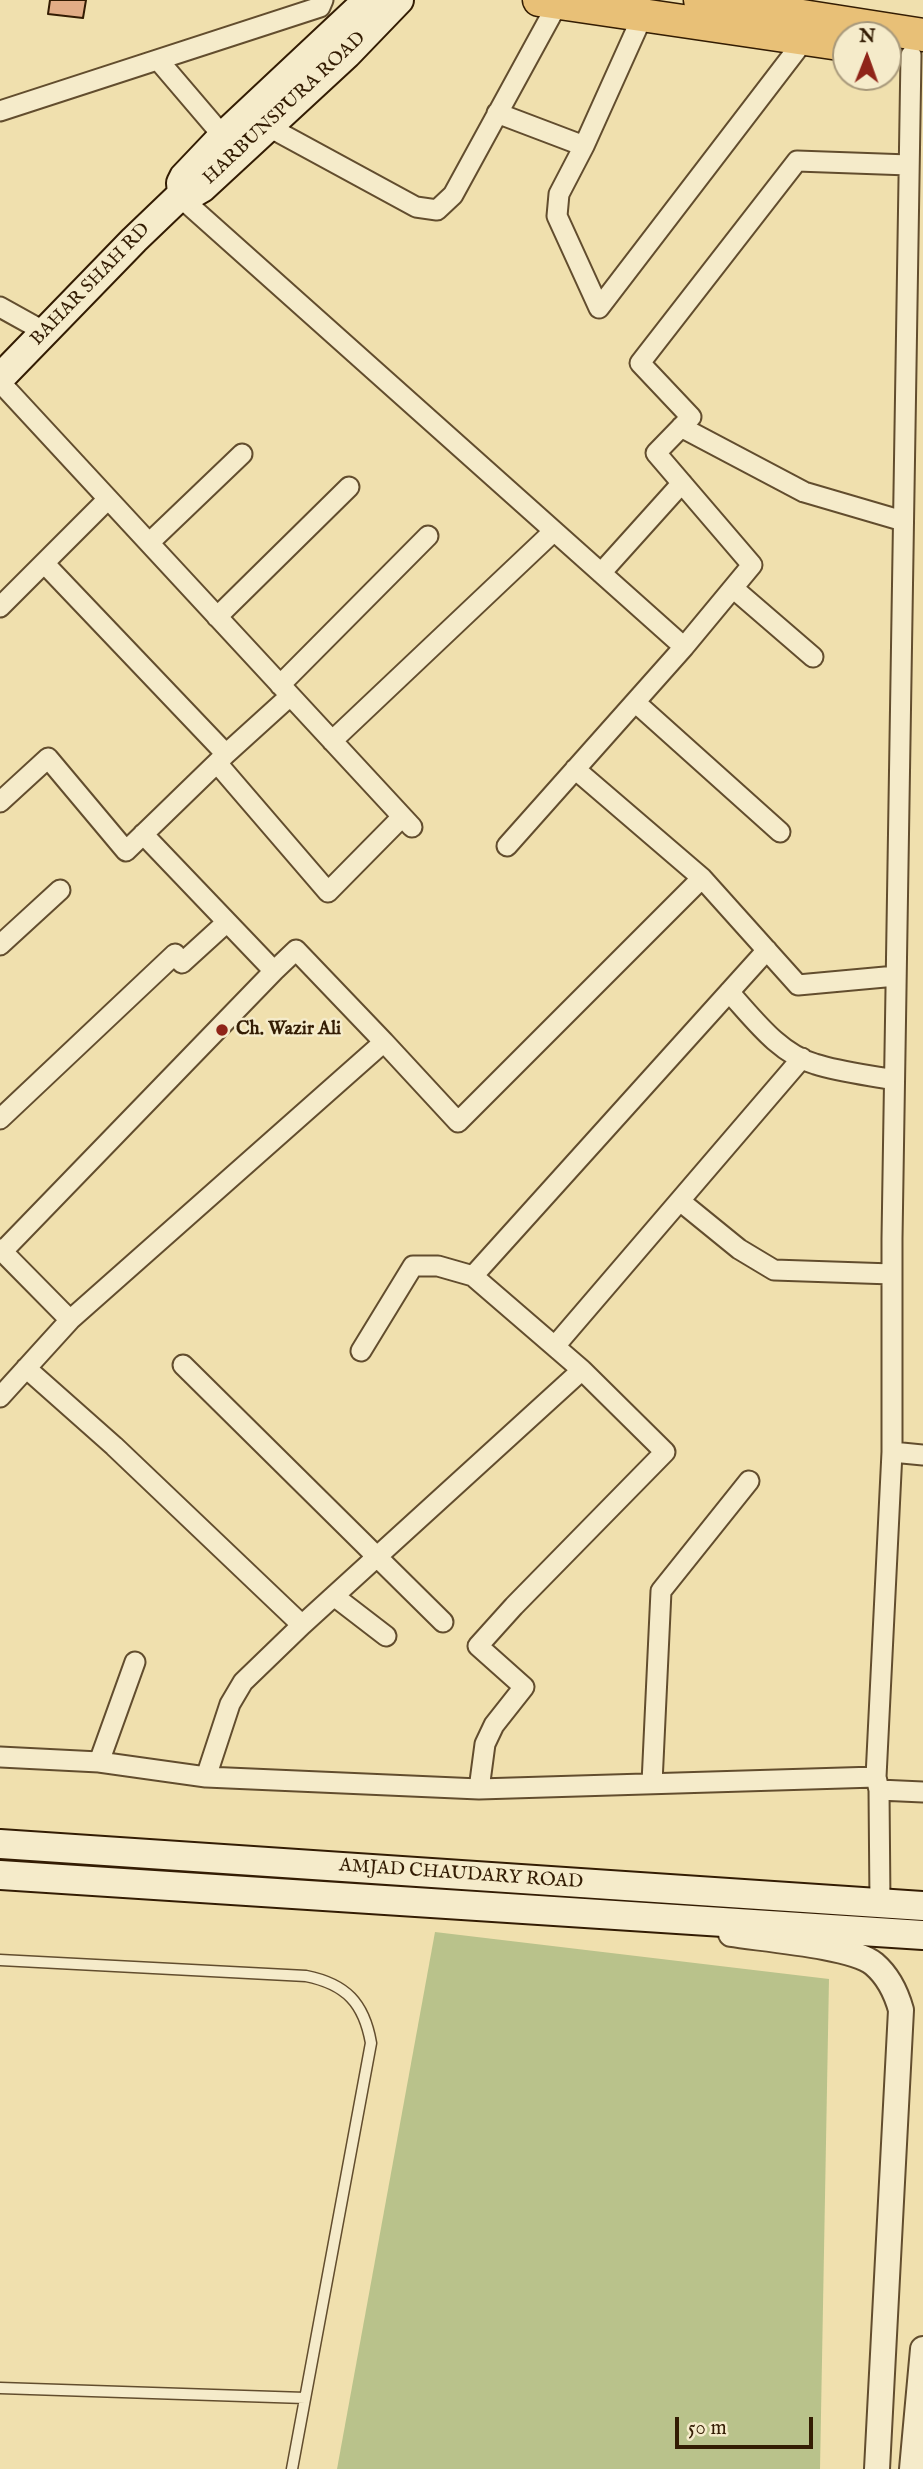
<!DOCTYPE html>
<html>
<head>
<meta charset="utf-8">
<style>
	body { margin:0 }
	#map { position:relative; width:923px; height:2469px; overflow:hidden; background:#f0e0ae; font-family:"IM FELL English",serif }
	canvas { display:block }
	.north { position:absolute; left:832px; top:21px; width:70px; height:70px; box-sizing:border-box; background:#f5ebca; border:2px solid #a7987a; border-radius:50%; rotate:1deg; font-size:19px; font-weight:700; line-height:28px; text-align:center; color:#331c03 }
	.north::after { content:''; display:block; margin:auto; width:24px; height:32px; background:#8f2418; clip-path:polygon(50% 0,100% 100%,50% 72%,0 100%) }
	.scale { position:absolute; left:675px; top:2417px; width:138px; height:32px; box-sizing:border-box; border:4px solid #331c03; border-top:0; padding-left:9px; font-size:21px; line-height:24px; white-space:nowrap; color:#331c03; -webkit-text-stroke:5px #f5ebca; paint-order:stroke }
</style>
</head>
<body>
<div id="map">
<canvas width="923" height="2469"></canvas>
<div class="north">N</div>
<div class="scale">50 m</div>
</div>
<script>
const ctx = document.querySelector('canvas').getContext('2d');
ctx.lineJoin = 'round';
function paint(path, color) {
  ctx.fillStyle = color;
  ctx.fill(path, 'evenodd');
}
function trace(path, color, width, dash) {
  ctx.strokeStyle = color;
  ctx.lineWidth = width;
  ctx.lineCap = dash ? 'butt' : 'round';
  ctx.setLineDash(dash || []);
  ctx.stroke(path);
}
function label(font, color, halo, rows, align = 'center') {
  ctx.font = font + ' "IM FELL English",serif';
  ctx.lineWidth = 5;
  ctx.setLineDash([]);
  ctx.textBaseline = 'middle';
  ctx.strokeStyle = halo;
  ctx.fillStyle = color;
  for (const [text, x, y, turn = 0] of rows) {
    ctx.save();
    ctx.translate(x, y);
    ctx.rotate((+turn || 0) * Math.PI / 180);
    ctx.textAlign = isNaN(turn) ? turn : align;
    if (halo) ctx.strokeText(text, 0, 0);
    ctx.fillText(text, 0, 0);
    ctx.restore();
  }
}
const green = new Path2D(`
	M435 1932 829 1979 820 2469H337Z`);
const building = new Path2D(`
	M50 0H86L83 18 48 14Z`);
const service = new Path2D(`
	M0 1960 306 1976C346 1984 364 2003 371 2043L292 2469
	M0 2388 305 2398`);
const minor = new Path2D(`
	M159 61 223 136
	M0 111 320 7 323 0
	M497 113 584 146 643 15
	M267 126 416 207 437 210 453 195 558 3
	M584 146 559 194 557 216 599 308 805 39
	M180 197 684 647 752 565 656 453 691 417 640 363 797 161 909 165
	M0 307 45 332
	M0 382 412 827
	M681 427 804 492 903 521
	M149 543 242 454
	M44 563 226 754 290 696
	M601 573 682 483
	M733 588 813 657
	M0 607 108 499
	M217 617 349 487
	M280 685 428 536
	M635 702 780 832
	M332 741 554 531
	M217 763 328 892 402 817
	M575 769 702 878 798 985 896 976
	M0 802 48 758 126 851 226 754
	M507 846 684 647
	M0 945 60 890
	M729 992C753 1018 779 1054 815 1064 840 1072 868 1075 894 1080
	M384 1042 458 1122 702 878
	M0 1119 175 954 182 963 227 922
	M680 1201 739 1249 774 1270 892 1274
	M0 1249 70 1320 0 1397
	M2 1252 274 971 143 834
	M70 1320 384 1042 296 950 274 971
	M555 1346 802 1058
	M361 1351 413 1266H438L473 1276
	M183 1365 443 1622
	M26 1368 114 1446 302 1625 243 1682 230 1704 206 1777
	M582 1370 473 1276 767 950
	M892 1452 923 1455
	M334 1596 386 1636
	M302 1625 582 1370 665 1452 514 1606 478 1646 524 1687 494 1725 485 1744 479 1789
	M0 1757 99 1762 206 1777 479 1789 876 1777
	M99 1762 135 1662
	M652 1783 661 1591 749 1481
	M879 1790 923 1792
	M880 1903 879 1790 876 1777 892 1452V1238L911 55`);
const tertiary = new Path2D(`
	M731 1934C763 1939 853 1946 874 1964 888 1976 896 1992 901 2010L877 2469
	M912 2469 923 2349`);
const secondary = new Path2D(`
	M182 194 190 195 202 188 347 54 399 0
	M182 194 181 183 184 177 223 136 368 0
	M0 378 134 240 182 194
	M0 1844 923 1906
	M0 1875 923 1935`);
const primary = new Path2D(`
	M539 0 846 45
	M700 0 923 35`);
const markers = [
	[222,1030,7,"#8f2418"]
];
const streetNames = [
	["HARBUNSPURA ROAD",285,109,-43],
	["BAHAR SHAH RD",91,285,-46],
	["AMJAD CHAUDARY ROAD",461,1875,4]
];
const poiNames = [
	["Ch. Wazir Ali",236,1030]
];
paint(green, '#b9c28b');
paint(building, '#e2ad86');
trace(building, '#331c03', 2);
trace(service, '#624d2e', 13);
trace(minor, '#624d2e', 23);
trace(tertiary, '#624d2e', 28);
trace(secondary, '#331c03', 32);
trace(primary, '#331c03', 35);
trace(service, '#f5ebca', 10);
trace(minor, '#f5ebca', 19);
trace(tertiary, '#f5ebca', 24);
trace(secondary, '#f5ebca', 28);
trace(primary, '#e8c077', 32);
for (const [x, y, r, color] of markers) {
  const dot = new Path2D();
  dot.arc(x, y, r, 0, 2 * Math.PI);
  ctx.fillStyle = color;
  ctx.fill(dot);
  trace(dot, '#f5ebca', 2.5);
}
label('19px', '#331c03', '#f5ebca', streetNames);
label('bold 19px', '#331c03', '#f5ebca', poiNames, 'left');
</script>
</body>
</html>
